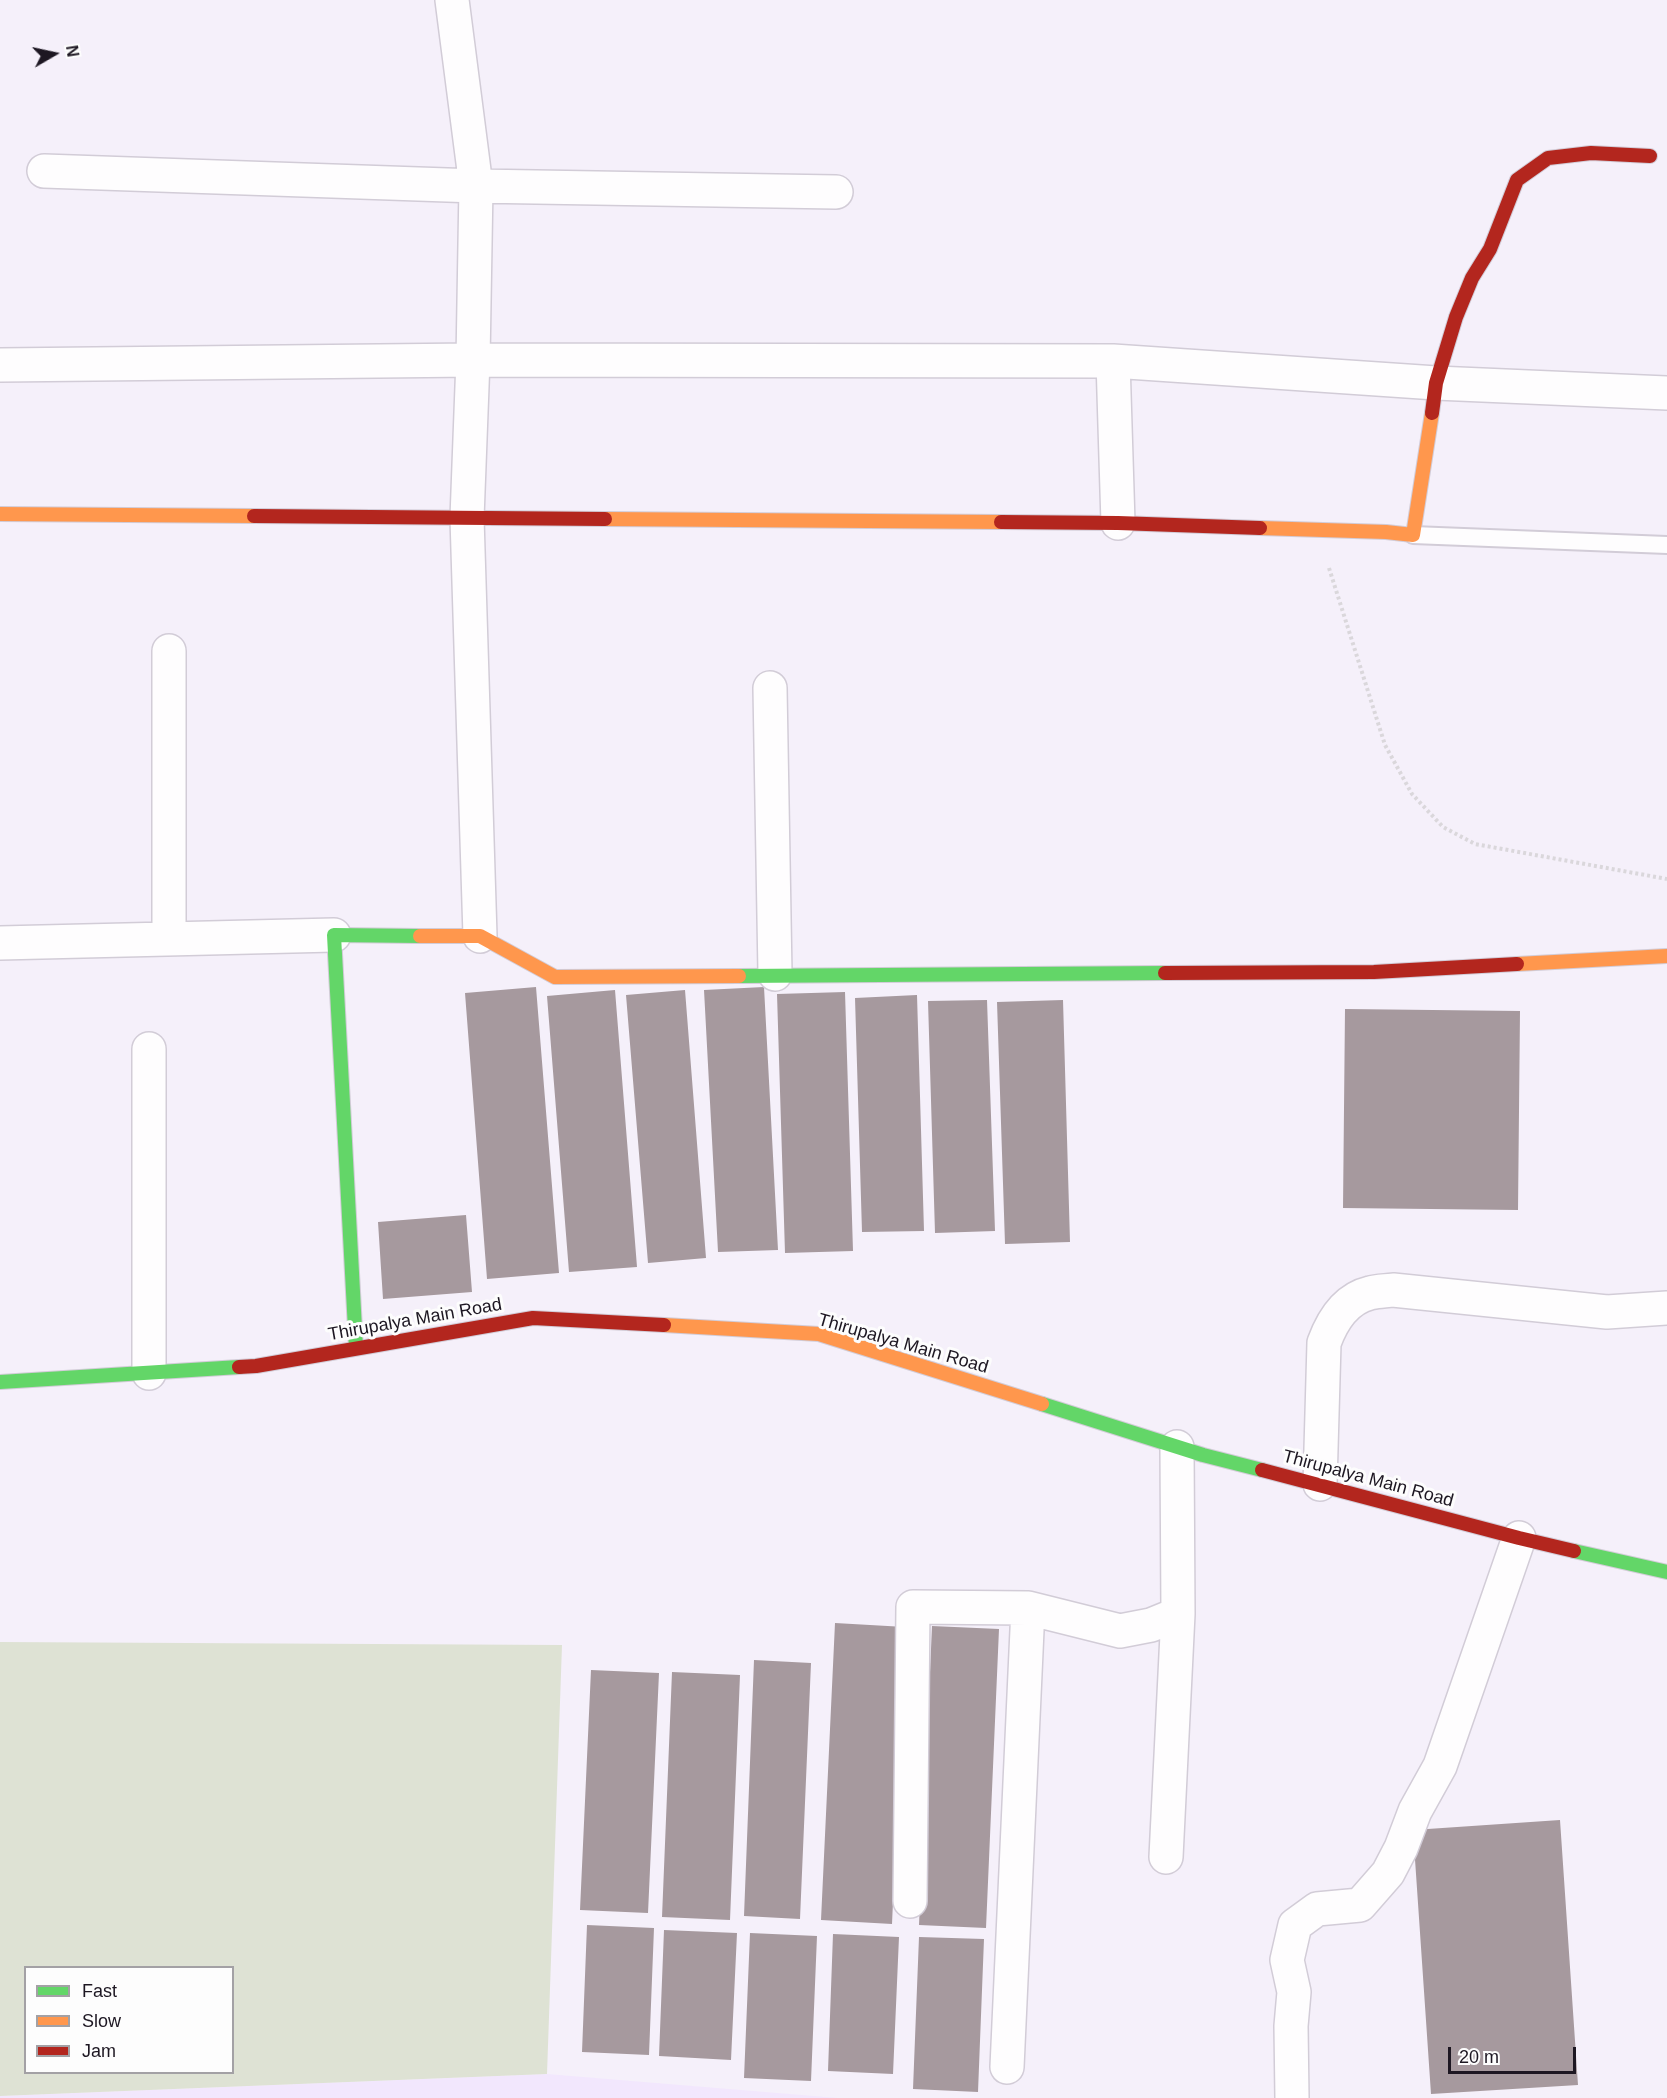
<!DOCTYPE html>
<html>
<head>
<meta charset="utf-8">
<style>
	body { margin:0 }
	#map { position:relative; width:1667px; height:2098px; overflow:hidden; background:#f5f0fa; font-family:Arial,sans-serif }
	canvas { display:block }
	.legend { position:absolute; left:24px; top:1966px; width:210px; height:108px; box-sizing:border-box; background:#fdfdfd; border:2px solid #a3a1a5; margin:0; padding:8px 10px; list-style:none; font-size:18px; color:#1d1722 }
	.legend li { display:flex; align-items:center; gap:12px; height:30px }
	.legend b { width:30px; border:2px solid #a3a1a5 }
	.north { position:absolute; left:24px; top:24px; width:60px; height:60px; -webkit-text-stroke:4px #fdfdfd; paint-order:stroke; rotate:81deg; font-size:16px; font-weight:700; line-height:24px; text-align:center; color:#1d1722 }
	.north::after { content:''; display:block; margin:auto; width:21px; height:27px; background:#1d1722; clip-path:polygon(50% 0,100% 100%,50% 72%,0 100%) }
	.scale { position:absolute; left:1448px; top:2047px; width:128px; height:27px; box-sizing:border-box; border:3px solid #1d1722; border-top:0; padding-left:8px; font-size:18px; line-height:21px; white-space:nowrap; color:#1d1722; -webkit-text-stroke:4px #fdfdfd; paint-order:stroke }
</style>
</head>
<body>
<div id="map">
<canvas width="1667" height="2098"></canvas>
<ul class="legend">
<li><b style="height:8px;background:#63d668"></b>Fast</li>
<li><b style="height:8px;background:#ff974d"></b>Slow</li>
<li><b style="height:8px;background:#b3261e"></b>Jam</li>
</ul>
<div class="north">N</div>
<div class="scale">20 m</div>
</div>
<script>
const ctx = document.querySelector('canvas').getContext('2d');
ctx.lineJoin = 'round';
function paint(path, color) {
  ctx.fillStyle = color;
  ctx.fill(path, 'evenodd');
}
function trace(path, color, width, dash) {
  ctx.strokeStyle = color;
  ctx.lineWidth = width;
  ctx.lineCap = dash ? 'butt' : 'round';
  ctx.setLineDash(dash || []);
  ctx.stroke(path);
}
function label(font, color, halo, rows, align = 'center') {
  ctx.font = font + ' Arial,sans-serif';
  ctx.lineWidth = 6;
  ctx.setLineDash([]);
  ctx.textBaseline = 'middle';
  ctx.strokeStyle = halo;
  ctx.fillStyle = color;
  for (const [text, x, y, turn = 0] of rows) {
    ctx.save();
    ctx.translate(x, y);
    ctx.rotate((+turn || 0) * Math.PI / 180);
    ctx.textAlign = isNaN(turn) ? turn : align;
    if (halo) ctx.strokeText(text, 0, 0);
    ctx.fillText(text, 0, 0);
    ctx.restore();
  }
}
const built = new Path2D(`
	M547 2074 838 2098H0V2096Z`);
const green = new Path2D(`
	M0 1642 562 1645 547 2074 0 2096ZM26 1968H232V2072H26Z`);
const building = new Path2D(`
	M536 987 559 1273 487 1279 465 993Z
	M764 987 778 1250 718 1252 704 990Z
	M615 990 637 1267 569 1272 547 996Z
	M685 990 706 1258 648 1263 626 995Z
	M845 992 853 1251 785 1253 777 994Z
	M917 995 924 1231 862 1232 855 998Z
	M987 1000 995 1231 935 1233 928 1001Z
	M1063 1000 1070 1242 1005 1244 997 1002Z
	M1345 1009 1520 1011 1518 1210 1343 1208Z
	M466 1215 472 1292 383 1299 378 1222Z
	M835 1623 905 1627 892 1924 821 1920Z
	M932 1626 999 1629 986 1928 919 1925Z
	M754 1660 811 1663 800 1919 744 1916Z
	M591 1670 659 1673 648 1913 580 1910Z
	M672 1672 740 1675 730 1920 662 1917Z
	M1560 1820 1578 2085 1431 2094 1413 1830Z
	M587 1925 654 1928 649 2055 582 2052Z
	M664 1930 737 1933 731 2060 659 2056Z
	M750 1933 817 1936 811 2081 744 2078Z
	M833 1934 899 1937 893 2074 828 2071Z
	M919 1937 984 1939 978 2092 913 2089Z`);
const path = new Path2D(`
	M1329 568 1385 745 1412 794 1443 827 1475 844 1667 879`);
const lane = new Path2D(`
	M1413 535 1667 545`);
const street = new Path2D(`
	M452 0 476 186 473 360 467 518 480 936
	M44 171 476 186 836 192
	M1113 361 1118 523
	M0 365 473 360 1113 361 1436 383 1667 393
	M169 651V939
	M770 688 775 974
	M0 943 334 935
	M149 1049V1373
	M1320 1484 1324 1343C1332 1321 1345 1299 1370 1293 1377 1291 1386 1291 1393 1290L1607 1312 1667 1308
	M1166 1857 1178 1614 1177 1447
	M910 1901 913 1607 1028 1608 1120 1631 1151 1625 1178 1614
	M1007 2067 1028 1608
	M1292 2098 1291 2026 1294 1992 1287 1960 1295 1925 1317 1909 1360 1905 1388 1873 1401 1848 1415 1811 1440 1766 1519 1538`);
const fast = new Path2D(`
	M739 976 1165 973
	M356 1348 334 935 420 936
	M0 1382 239 1367
	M1042 1404 1203 1455 1262 1470
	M1574 1551 1667 1572`);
const slow = new Path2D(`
	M0 514 254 516
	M605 519 1001 522
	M1260 528 1386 532 1413 535 1432 413
	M420 936H480L555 977 739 976
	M1517 964 1667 956
	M664 1325 819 1334 1042 1404`);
const jam = new Path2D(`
	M1432 413 1436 383 1456 317 1472 278 1490 249 1517 180 1548 158 1591 153 1650 156
	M254 516 605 519
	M1001 522 1118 523 1260 528
	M1165 973 1374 972 1517 964
	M239 1367 256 1366 533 1318 664 1325
	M1262 1470 1519 1538 1574 1551`);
const streetNames = [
	["Thirupalya Main Road",415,1320,-10],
	["Thirupalya Main Road",903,1344,16],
	["Thirupalya Main Road",1368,1479,15]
];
paint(built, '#f2e7fd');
paint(green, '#dee2d4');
paint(building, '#a6999e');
trace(lane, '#d2ccd7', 20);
trace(street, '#d2ccd7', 36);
trace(fast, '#d2ccd7', 16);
trace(slow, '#d2ccd7', 16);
trace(jam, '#d2ccd7', 16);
trace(path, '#dad7db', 4, [3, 3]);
trace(lane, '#fefdfe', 16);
trace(street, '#fefdfe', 33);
trace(fast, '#63d668', 14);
trace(slow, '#ff974d', 14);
trace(jam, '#b3261e', 14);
label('18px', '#1d1722', '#fdfdfd', streetNames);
</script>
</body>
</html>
